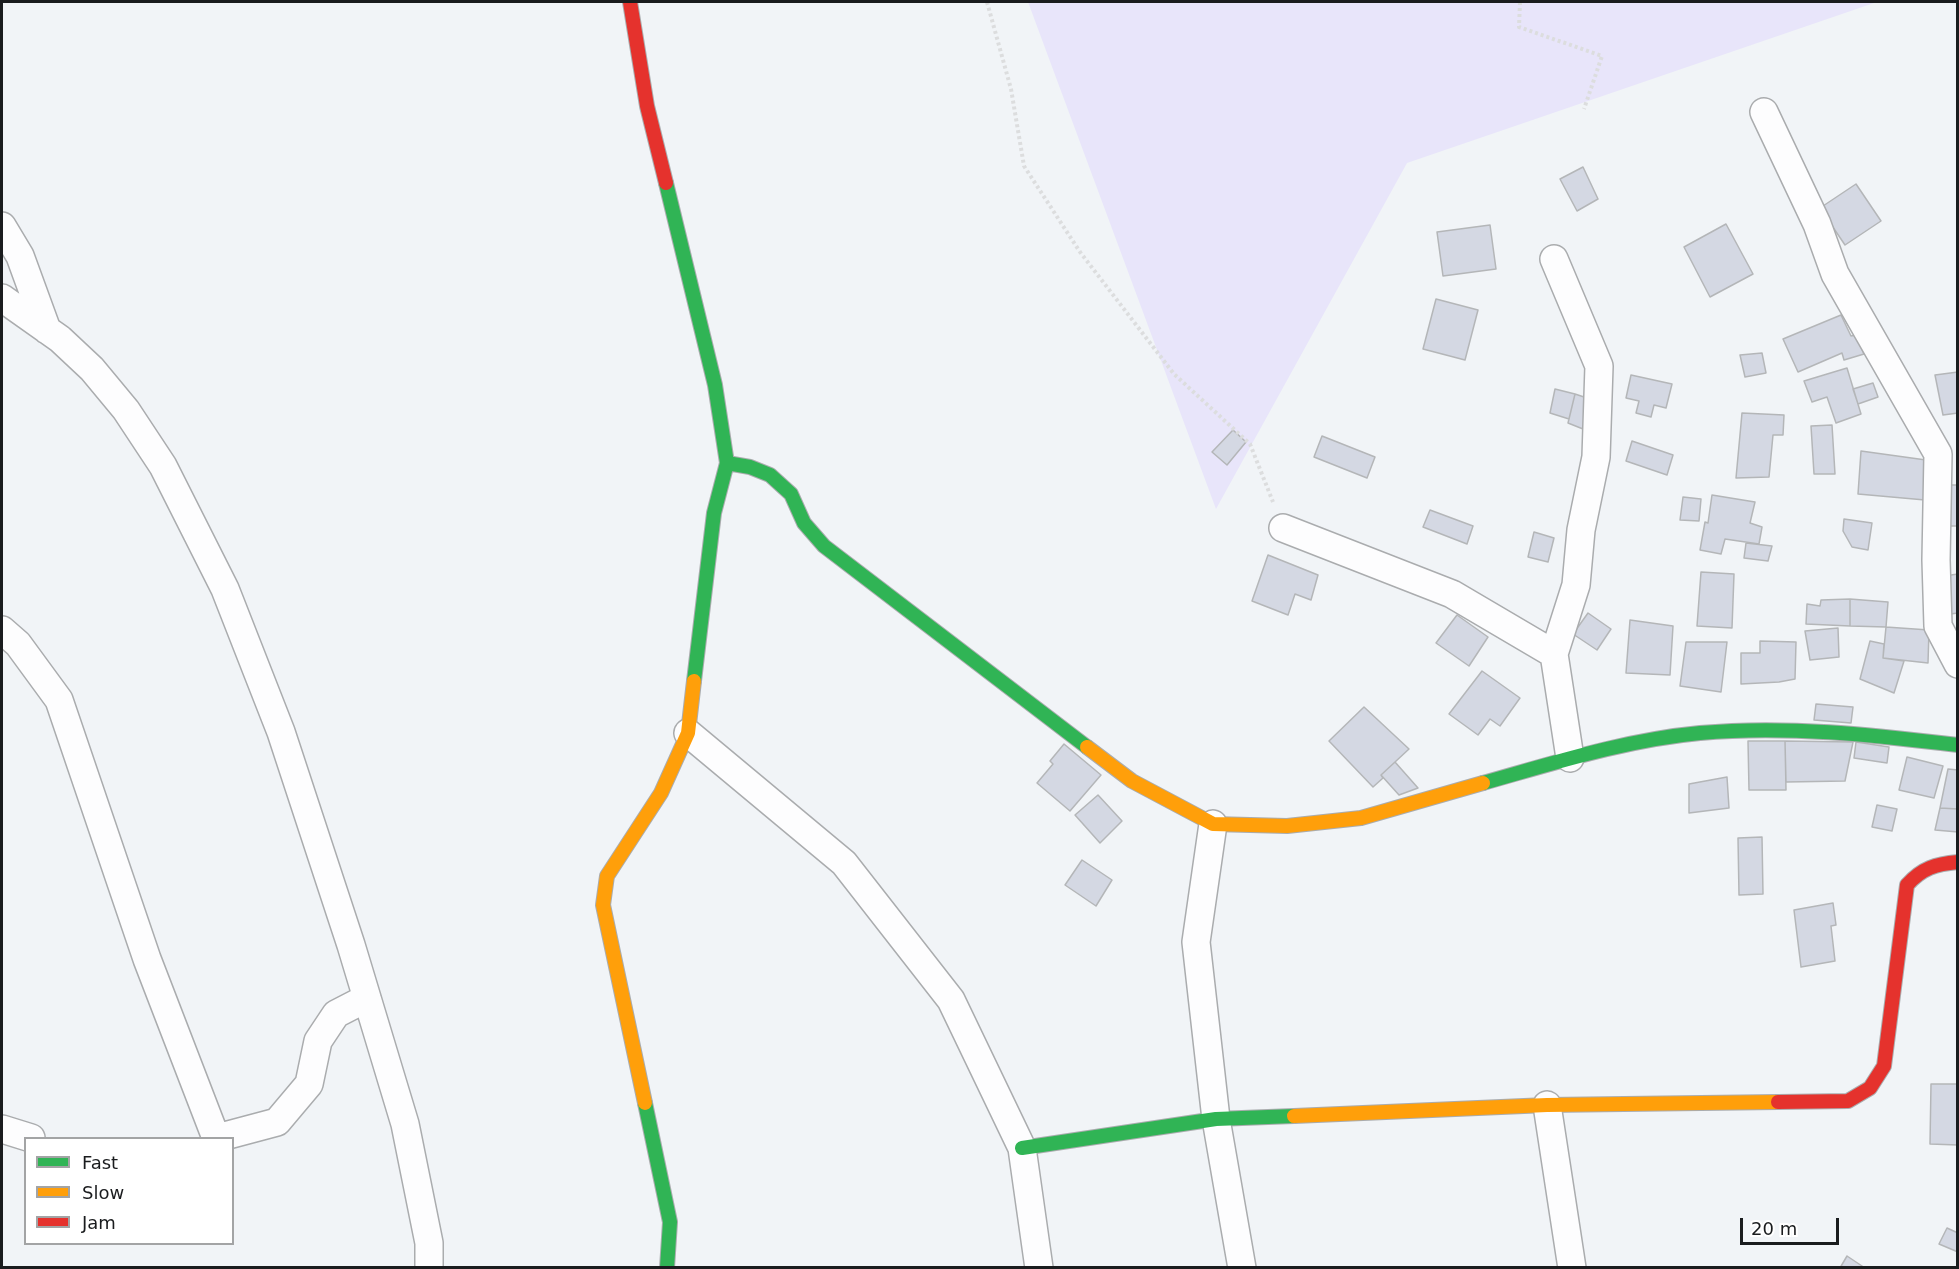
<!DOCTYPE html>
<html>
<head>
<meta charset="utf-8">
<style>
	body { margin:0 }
	#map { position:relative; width:1959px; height:1269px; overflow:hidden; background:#f1f4f7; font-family:"DejaVu Sans",sans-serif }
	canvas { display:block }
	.frame { position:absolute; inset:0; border:3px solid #1a1c1e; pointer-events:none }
	.legend { position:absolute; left:24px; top:1137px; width:210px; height:108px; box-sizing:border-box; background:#fff; border:2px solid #a3a4a5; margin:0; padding:8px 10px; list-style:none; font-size:18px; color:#1a1c1e }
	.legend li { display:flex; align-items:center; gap:12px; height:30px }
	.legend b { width:30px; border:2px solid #a3a4a5 }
	.scale { position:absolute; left:1740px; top:1218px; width:99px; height:27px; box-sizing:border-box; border:3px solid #1a1c1e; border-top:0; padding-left:8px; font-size:18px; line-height:21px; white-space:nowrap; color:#1a1c1e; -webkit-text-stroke:4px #fff; paint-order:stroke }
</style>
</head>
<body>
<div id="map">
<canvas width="1959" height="1269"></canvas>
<div class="frame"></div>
<ul class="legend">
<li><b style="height:8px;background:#30b455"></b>Fast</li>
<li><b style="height:8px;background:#ff9f0a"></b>Slow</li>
<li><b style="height:8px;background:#e5322d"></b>Jam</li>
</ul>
<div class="scale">20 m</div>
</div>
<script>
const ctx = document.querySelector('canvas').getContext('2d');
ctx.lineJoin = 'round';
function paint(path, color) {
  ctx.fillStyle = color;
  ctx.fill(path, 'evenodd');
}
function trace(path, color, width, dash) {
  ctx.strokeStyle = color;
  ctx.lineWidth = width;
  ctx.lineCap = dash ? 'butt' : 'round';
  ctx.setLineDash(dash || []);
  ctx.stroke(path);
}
const green = new Path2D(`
	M1028 2H1877L1407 163 1216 509Z`);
const building = new Path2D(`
	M1583 167 1598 199 1577 211 1560 179Z
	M1856 184 1881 221 1845 245 1820 208Z
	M1726 224 1753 274 1710 297 1684 247Z
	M1490 225 1496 269 1443 276 1437 232Z
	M1436 299 1478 310 1465 360 1423 349Z
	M1841 315 1851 336 1856 335 1864 354 1844 360 1842 353 1798 372 1783 339Z
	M1762 353 1766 373 1745 377 1740 355Z
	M1847 368 1861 414 1836 423 1827 397 1812 402 1804 381Z
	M1958 372V413L1943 415 1935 375Z
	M1631 375 1672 384 1666 408 1654 405 1651 417 1636 413 1639 401 1626 398Z
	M1873 383 1878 397 1858 404 1853 389Z
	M1555 389 1575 394 1569 419 1550 413Z
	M1575 394 1593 400 1583 429 1568 423Z
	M1742 413 1784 415 1783 435H1773L1769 477 1736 478Z
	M1832 425 1835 474H1814L1811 426Z
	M1233 430 1246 442 1227 465 1212 452Z
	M1322 436 1375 457 1367 478 1314 457Z
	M1632 441 1673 455 1667 475 1626 461Z
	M1861 451 1926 460 1925 500 1858 494Z
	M1944 485H1958V526H1944Z
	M1712 495 1755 502 1750 523 1762 527 1759 544 1725 539 1721 554 1700 550 1705 522 1708 523Z
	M1683 497 1701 499 1699 521 1680 520Z
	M1430 510 1473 526 1467 544 1423 527Z
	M1844 519 1872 523 1868 550 1852 547 1843 531Z
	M1534 532 1554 538 1548 562 1528 557Z
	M1746 543 1772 546 1768 561 1744 558Z
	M1268 555 1318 575 1311 600 1295 594 1288 615 1252 601Z
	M1701 572 1734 574 1732 628 1697 626Z
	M1958 574V613L1950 614 1944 576Z
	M1850 599 1888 602 1886 627 1850 626Z
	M1850 599V626L1806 624 1807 604 1820 606 1821 600Z
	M1588 613 1611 629 1597 650 1573 634Z
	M1457 615 1488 637 1469 666 1436 643Z
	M1630 620 1673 626 1670 675 1626 673Z
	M1886 627 1929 630 1928 663 1883 658Z
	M1838 628 1839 657 1810 660 1805 631Z
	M1760 641 1796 642 1795 679 1779 682 1741 684V653H1760Z
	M1870 641 1884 644 1883 658 1904 661 1894 693 1860 679Z
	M1686 642H1727L1721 692 1680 686Z
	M1482 671 1520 698 1500 726 1490 719 1478 735 1449 714Z
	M1816 704 1853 707 1851 723 1814 720Z
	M1364 707 1409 749 1381 775 1383 778 1373 787 1329 741Z
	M1748 741H1785L1786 790H1749Z
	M1785 741 1853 742 1845 781 1786 782Z
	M1856 742 1889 747 1887 763 1854 758Z
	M1064 744 1101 775 1070 811 1037 783 1053 764 1050 761Z
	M1907 757 1943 766 1934 798 1899 790Z
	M1395 762 1418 788 1399 795 1381 775Z
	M1948 769 1958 770V809L1940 808Z
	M1727 777 1729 808 1689 813V784Z
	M1098 795 1122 821 1100 843 1075 815Z
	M1877 805 1897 809 1892 831 1872 827Z
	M1940 808 1958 809V832L1935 830Z
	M1762 837 1763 894 1739 895 1738 838Z
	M1082 860 1112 880 1096 906 1065 885Z
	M1833 903 1836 925 1831 926 1835 961 1801 967 1794 910Z
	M1931 1084H1958V1145L1930 1144Z
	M1947 1228 1958 1233V1252L1939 1244Z
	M1847 1256 1865 1268H1840Z`);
const path = new Path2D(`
	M987 2 1011 89 1024 166 1080 252 1174 374 1250 444 1273 502
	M1520 2 1519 27 1602 56 1584 109`);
const street = new Path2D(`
	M1764 112 1817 224 1835 274 1938 454 1936 560 1938 626 1958 664
	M2 226 20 256 47 330
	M2 298 60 339 92 369 126 410 163 466 225 589 281 732 351 945 405 1124 429 1243V1268
	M1283 528 1452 594 1554 654 1570 758
	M2 630 18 644 59 700 147 959 216 1138
	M1554 654 1576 585 1581 530 1596 457 1599 366 1554 259
	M688 733 844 863 951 1000 1022 1148 1039 1268
	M1213 824 1196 942 1216 1119 1242 1268
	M1547 1105 1572 1268
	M2 1129 31 1138
	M217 1138 277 1122 309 1084 318 1041 336 1014 367 998`);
const fast = new Path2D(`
	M666 183 715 385 727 463 714 513 694 681
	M727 463 750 467 770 475 791 494 804 523 824 546 1087 747
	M1483 783C1554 763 1625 740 1700 733 1786 725 1872 735 1958 745
	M645 1103 670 1222 667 1268
	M1022 1148 1216 1119 1294 1116`);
const slow = new Path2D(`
	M1087 747 1132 781 1213 824 1287 826 1361 818 1483 783
	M645 1103 603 905 607 876 661 793 688 733 694 681
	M1294 1116 1547 1105 1778 1102`);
const jam = new Path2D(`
	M630 2 647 106 666 183
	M1778 1102 1848 1101 1870 1088 1884 1066 1907 885C1922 868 1936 864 1958 862`);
paint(green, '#e8e5fa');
paint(building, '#d4d8e3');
trace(building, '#b4b6b8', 1.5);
trace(street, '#aaacae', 30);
trace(fast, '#aaacae', 16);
trace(slow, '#aaacae', 16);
trace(jam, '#aaacae', 16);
trace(path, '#dcddde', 4, [3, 3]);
trace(street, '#fdfdfe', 27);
trace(fast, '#30b455', 14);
trace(slow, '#ff9f0a', 14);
trace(jam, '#e5322d', 14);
</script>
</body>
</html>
